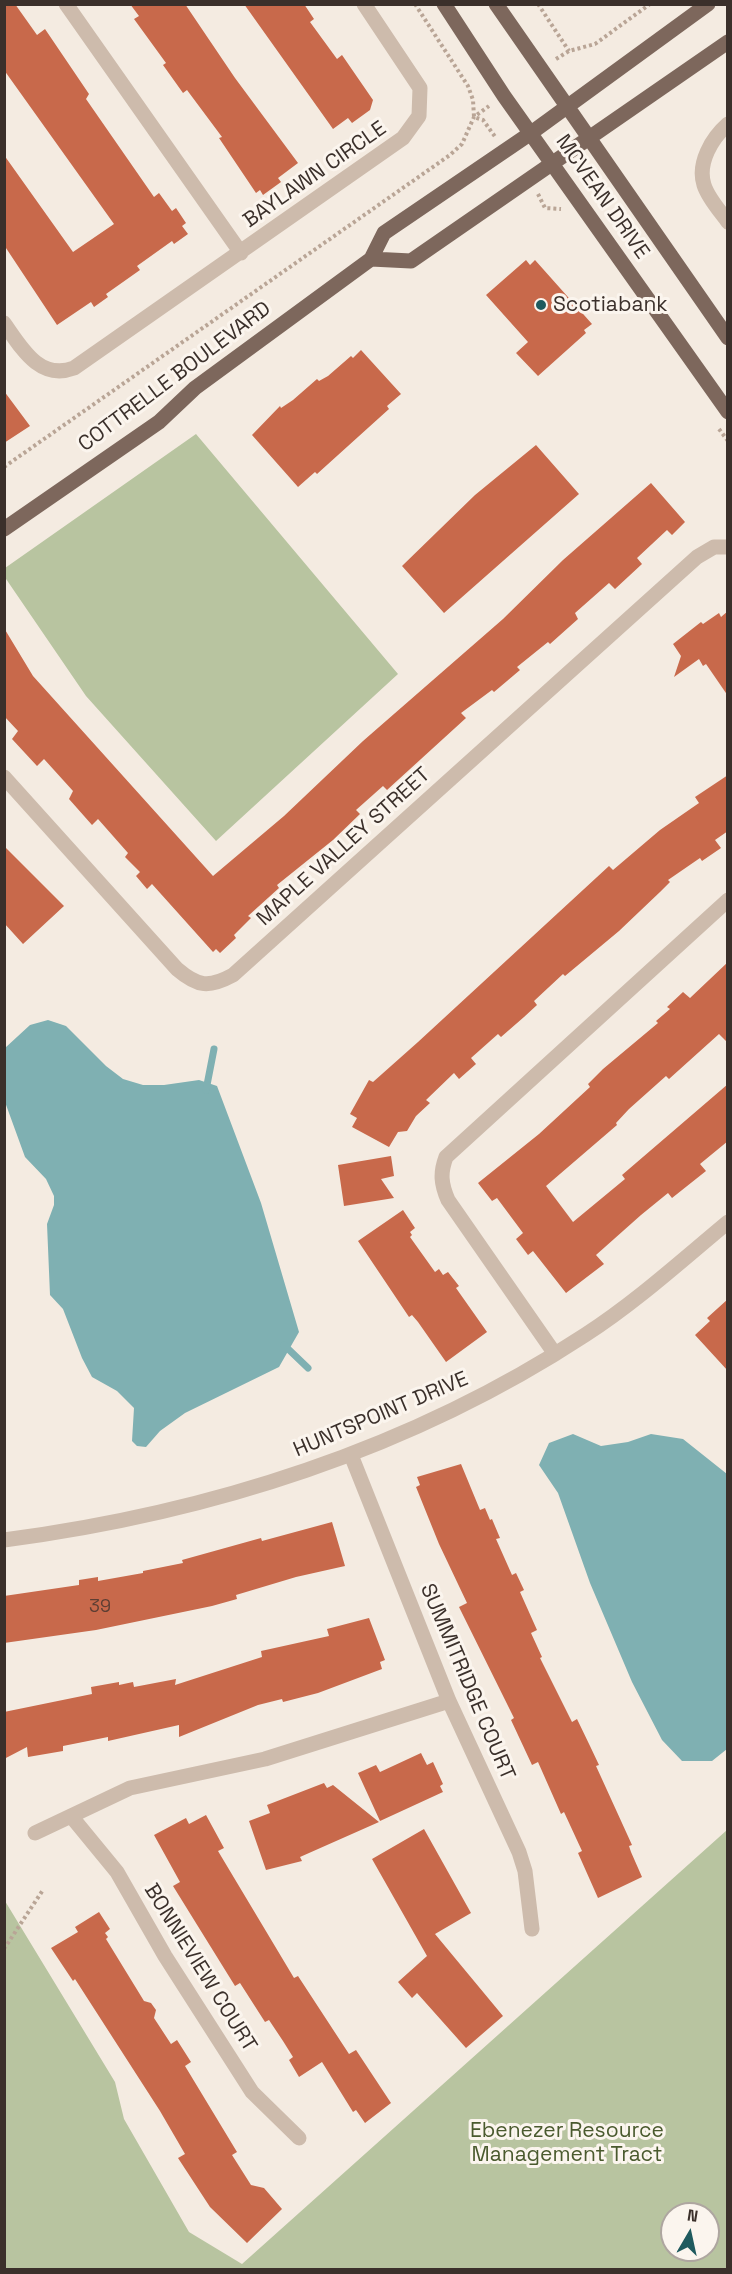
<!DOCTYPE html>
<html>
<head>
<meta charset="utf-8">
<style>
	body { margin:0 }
	#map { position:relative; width:732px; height:2274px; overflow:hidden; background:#f4ebe1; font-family:"Space Grotesk",sans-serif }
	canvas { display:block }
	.frame { position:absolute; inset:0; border:6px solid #3b302b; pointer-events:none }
	.north { position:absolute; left:660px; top:2202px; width:60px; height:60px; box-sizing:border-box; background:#fbf5ee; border:2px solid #aea6a0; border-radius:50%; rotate:9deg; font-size:16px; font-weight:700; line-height:24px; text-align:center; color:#3b302b }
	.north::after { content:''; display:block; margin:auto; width:21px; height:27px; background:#1f5a5e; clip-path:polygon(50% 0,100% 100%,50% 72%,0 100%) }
</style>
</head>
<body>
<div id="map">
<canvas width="732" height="2274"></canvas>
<div class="frame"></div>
<div class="north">N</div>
</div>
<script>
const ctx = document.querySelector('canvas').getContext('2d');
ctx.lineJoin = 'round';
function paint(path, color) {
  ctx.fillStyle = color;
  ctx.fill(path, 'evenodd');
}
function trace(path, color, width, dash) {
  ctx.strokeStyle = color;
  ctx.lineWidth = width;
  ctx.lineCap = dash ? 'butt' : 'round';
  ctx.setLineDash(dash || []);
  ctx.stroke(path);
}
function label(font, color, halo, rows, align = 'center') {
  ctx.font = font + ' "Space Grotesk",sans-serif';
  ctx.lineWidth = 6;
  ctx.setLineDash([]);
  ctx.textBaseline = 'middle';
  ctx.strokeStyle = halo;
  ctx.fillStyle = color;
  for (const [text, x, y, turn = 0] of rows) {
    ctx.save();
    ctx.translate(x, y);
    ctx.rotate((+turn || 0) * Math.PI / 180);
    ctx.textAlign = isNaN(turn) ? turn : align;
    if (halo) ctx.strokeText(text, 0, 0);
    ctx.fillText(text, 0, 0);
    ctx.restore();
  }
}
const green = new Path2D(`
	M196 434 398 674 216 841 86 696 4 576 5 568Z
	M727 1830V2269H5V1901L115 2082 124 2119 189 2232 242 2264ZM672 2214H708V2250H672Z`);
const water = new Path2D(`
	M48 1020 66 1026 106 1066 123 1079 143 1085H164L199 1080 217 1086 261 1203 299 1332 279 1367 185 1413 160 1431 146 1447 137 1446 132 1441 134 1408 117 1391 92 1377 82 1358 63 1309 50 1295 47 1224 54 1205V1196L46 1179 25 1157 5 1102V1048L30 1025Z
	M573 1434 601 1446 628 1442 651 1434 683 1439 727 1474V1749L712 1761H682L662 1740 632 1682 590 1583 558 1493 539 1465 549 1443Z`);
const stream = new Path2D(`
	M206 1090 214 1049
	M284 1345 308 1368`);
const building = new Path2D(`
	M4 4H15L37 35 45 29 89 94 86 99 154 197 159 193 172 211 176 208 186 223 182 226 188 234 174 244 172 241 137 266 140 270 106 294 108 297 94 307 91 302 57 325 4 245V155L73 252 114 224 4 70Z
	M130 4H185L235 78 298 163 278 178 281 182 263 195 260 190 256 193 219 138 222 137 187 90 183 93 163 65 166 63 134 19 139 16Z
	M244 4H304L314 19 310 22 337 59 342 55 373 100 370 110 352 123 348 118 333 129Z
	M526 260 530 265 535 260 592 324 584 330 586 333 538 376 516 353 528 342 486 295Z
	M361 350 401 394 387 406 389 409 317 474 315 472 298 487 252 435 280 406 281 408 293 400 317 379 319 381 328 376 351 356 353 358Z
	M4 391 30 426 4 443Z
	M536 445 579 494 444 613 402 566 475 495Z
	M651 483 685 522 672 535 667 530 637 558 642 564 615 589 609 583 575 613 578 619 550 644 548 642 517 667 520 670 494 692 492 690 461 713 466 718 387 790 383 786 356 810 360 814 333 840 277 885 279 888 248 916 251 918 234 935 236 938 220 953 216 949 213 952 152 884 147 889 136 876 140 872 125 857 128 853 98 819 92 825 69 799 73 791 44 759 37 766 12 739 18 731 4 716V628L33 676 213 876 284 816 363 741 503 619 563 560Z
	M728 611V696L706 664 703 666 699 659 674 677 681 656 673 644 701 622 703 624 719 613 721 617Z
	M728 775V831L715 840 721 848 702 861 700 858 668 880 670 882 660 892 619 931 565 976 563 974 534 1001 537 1005 524 1017 501 1037 498 1034 471 1058 476 1064 459 1079 454 1073 426 1100 430 1103 416 1116 407 1131 398 1132 389 1147 352 1127 357 1118 350 1114 369 1080 373 1082 418 1042 609 866 613 870 660 830 699 803 695 797Z
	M4 846 64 906 23 944 4 923Z
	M728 962V1043L719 1034 669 1079 666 1076 629 1109 616 1123 617 1125 546 1186 573 1222 625 1179 622 1175 728 1084V1141L700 1164 706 1171 672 1198 668 1193 641 1215 596 1255 604 1264 566 1293 533 1251 528 1255 516 1239 523 1233 497 1198 492 1201 478 1183 539 1134 590 1087 588 1084 603 1069 658 1023 656 1021 670 1009 667 1007 683 992 690 998Z
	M391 1156 394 1176 381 1179 394 1198 344 1206 338 1165Z
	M403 1210 415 1228 410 1232 412 1235 410 1237 435 1272 439 1269 443 1275 448 1272 459 1286 456 1288 487 1332 446 1362 418 1322 412 1315 409 1317 358 1241Z
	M728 1299V1371L695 1335 710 1321 707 1318Z
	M461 1464 480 1510 485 1508 490 1520 492 1519 500 1538 496 1539 512 1575 516 1573 524 1590 520 1592 537 1630 531 1633 542 1657 540 1658 572 1722 577 1719 590 1746 599 1765 596 1766 632 1845 629 1846 631 1852 642 1877 598 1898 578 1853 582 1851 564 1812 561 1814 538 1762 532 1765 511 1720 514 1718 459 1607 467 1603 439 1544 416 1487 420 1485 417 1477Z
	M332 1522 345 1566 296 1577 236 1595 237 1599 212 1606 96 1630 4 1643V1596L79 1585V1580L98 1577V1581L143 1573V1571L183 1563 182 1560 261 1538 262 1541Z
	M369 1618 385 1660 380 1662 382 1669 318 1693 283 1702 282 1699 258 1705 179 1737V1725L108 1741V1737L63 1746V1751L28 1757 27 1747 4 1759V1712L92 1694 91 1687 119 1682V1685L133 1682 134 1687 176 1679 175 1685 262 1657 261 1651 329 1636 327 1629Z
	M421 1753 427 1765 433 1762 443 1784 440 1786 443 1792 380 1821 358 1773 376 1765 380 1772Z
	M324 1783 327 1788 333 1785 379 1822 300 1857 302 1861 266 1870 249 1821 270 1813 267 1805Z
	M206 1815 224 1848 218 1851 294 1978 298 1976 349 2054 356 2050 391 2103 365 2123 356 2110 353 2112 322 2062 299 2077 289 2060 293 2057 283 2041 269 2020 265 2022 240 1983 235 1986 173 1886 180 1882 154 1835 186 1818 189 1824Z
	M424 1829 471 1913 435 1934 503 2016 466 2048 417 1993 412 1998 398 1982 427 1956 372 1859Z
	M99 1912 110 1929 105 1933 108 1937 106 1939 144 2001 151 2003 156 2010 154 2018 171 2044 177 2040 191 2062 185 2066 237 2152 232 2155 251 2185 264 2188 282 2209 247 2243 210 2207 178 2158 185 2154 160 2111 75 1979 73 1981 51 1948 78 1932 75 1927Z`);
const path = new Path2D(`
	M415 4 468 86 473 100 474 117 483 120 496 138
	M538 4 569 51
	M556 59 569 51 595 44 650 4
	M538 194 545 208 561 209
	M719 429 728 441
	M4 467 450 155 462 144 474 117 489 106
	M4 1949 43 1890`);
const minor = new Path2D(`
	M66 4 241 253
	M728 124C712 138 697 163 704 185 708 198 720 211 728 222
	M4 323C21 347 39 381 74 368L403 138 419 116 420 88 364 4
	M4 777 177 969C198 987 209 988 233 975L697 557 714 547H728
	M555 1354 448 1200C441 1184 440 1173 446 1157L728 900
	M351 1455 449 1701 519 1852 525 1871 532 1929
	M4 1540C210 1513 411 1449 585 1335 636 1302 681 1261 728 1222
	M71 1816 117 1872 165 1956 252 2092 299 2138
	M35 1833 130 1788 265 1759 449 1701`);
const major = new Path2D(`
	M444 4 504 96 728 412
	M496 4 728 338
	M371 259 411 261 728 42
	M4 529 159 422 195 388 371 259 384 233 531 133 708 4`);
const markers = [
	[541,305,6,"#1f5a5e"]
];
const numberNames = [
	["39",100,1607]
];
const streetNames = [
	["BAYLAWN CIRCLE",315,175,-35],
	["MCVEAN DRIVE",602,197,55],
	["COTTRELLE BOULEVARD",175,377,-37],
	["MAPLE VALLEY STREET",344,847,-42],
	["HUNTSPOINT DRIVE",381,1415,-23],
	["SUMMITRIDGE COURT",467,1682,67],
	["BONNIEVIEW COURT",200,1968,58]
];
const poiNames = [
	["Scotiabank",553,305]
];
const parkNames = [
	["Ebenezer Resource",567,2131],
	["Management Tract",567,2155]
];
paint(green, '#b8c4a0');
paint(water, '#7fb0b2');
trace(stream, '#7fb0b2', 7);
paint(building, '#c8694b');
trace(path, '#b9a596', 4, [3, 3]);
trace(minor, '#cdbbac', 15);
trace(major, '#7d675c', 15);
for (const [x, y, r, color] of markers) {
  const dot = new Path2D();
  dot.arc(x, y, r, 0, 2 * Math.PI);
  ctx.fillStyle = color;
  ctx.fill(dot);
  trace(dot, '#fbf5ee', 2);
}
label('18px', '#5e3e33', null, numberNames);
label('21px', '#3b302b', '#fbf5ee', streetNames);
label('21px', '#3b302b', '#fbf5ee', poiNames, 'left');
label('21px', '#4a5a2e', '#fbf5ee', parkNames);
</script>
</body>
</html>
